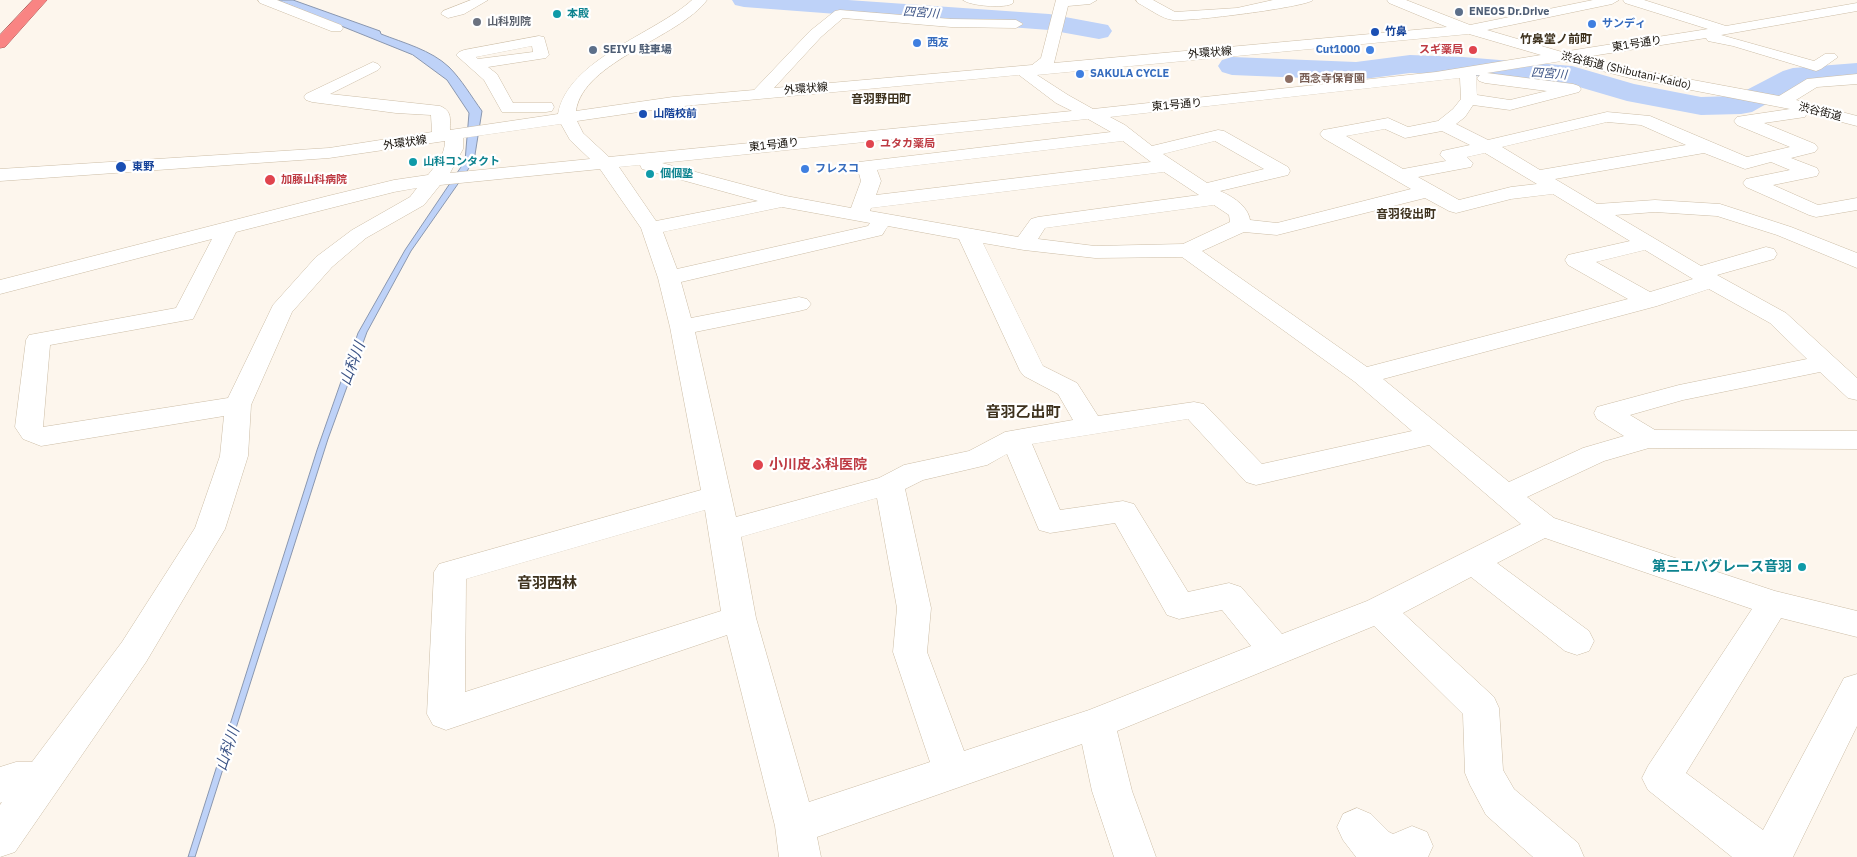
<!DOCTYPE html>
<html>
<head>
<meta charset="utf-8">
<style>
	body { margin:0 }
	canvas { display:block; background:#fdf6ed }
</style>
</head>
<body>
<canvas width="1857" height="857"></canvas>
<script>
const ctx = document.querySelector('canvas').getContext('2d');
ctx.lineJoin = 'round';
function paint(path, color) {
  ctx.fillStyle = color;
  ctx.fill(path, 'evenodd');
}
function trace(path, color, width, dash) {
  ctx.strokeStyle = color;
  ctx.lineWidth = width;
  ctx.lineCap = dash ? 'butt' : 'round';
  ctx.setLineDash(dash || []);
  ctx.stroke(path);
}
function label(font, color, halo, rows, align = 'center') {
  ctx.font = font + ' "IBM Plex Sans","Noto Sans JP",sans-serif';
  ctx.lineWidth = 4.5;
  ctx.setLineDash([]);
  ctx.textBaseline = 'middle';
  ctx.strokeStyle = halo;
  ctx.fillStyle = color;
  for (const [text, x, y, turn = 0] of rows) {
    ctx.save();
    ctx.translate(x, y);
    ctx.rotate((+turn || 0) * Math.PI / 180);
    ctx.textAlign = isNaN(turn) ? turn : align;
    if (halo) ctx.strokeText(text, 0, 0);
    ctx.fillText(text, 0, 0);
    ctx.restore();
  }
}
const water = new Path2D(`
	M277 0H293L380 31 381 34C404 43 431 50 449 67 462 80 471 96 482 111L474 161 411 251 367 332 328 439 195 857H188L317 450 358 333 405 250 465 161 469 113 447 80 413 55Z`);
const river = new Path2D(`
	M732 0H848L1049 14 1108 25 1112 31 1108 37 1099 39 1049 30 744 7 735 5Z
	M1410 55 1463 57 1572 66 1634 84 1701 97 1735 96 1783 71 1793 68 1857 63V81L1800 85 1752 112 1741 114 1701 115 1627 101 1569 84 1463 75 1410 73 1356 80 1232 75 1222 72 1218 66 1222 60 1232 57 1356 62Z`);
const minor = new Path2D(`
	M258 0H277L341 25 343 28 341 31H331L260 3Z
	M471 0H488L464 14 448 18 441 14 443 11Z
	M692 0H707C679 38 583 61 576 111L673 97 754 90 810 31 835 11 840 10 951 19 1016 20 1023 24 1016 28 951 27 843 18 821 37 774 88 1032 65 1041 58 1056 0H1097L1090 4 1068 6 1054 63 1447 27 1389 3 1387 0H1406L1470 25 1593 0H1619L1612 4 1487 30 1562 52 1708 29 1625 3 1623 0H1644L1726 26 1857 3V11L1721 35 1814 61 1825 54H1835L1838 57 1821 69 1816 71 1733 46 1708 41 1706 38 1585 57 1634 69 1779 96 1807 79 1857 74V84L1817 87 1796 100 1857 116V126L1807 113 1805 117 1764 123 1815 144 1818 148 1815 152 1791 158 1817 168 1819 172 1817 176 1773 185 1818 205 1857 198V210L1816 217 1809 215 1746 187 1743 183 1746 179 1790 170 1771 162 1745 169 1704 153 1555 179 1597 204 1655 200 1720 204 1791 227 1857 253V268L1777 235 1717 216 1655 212 1615 215 1701 266 1766 247 1774 249 1777 254 1774 259 1717 275 1786 313 1857 378V400L1848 398 1820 372 1683 400 1630 415 1655 430 1857 431V449L1649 448 1604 461 1527 497 1554 518 1775 591 1857 611V637L1781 618 1686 773 1763 830 1844 678 1857 674V726L1793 857H1732L1648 790 1642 778 1648 766 1752 609 1545 538 1497 563 1589 631 1594 641 1589 651 1577 655 1565 651 1471 577 1403 613 1494 697 1499 708 1503 770 1514 789 1578 843 1584 857H1533L1486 815 1470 785 1465 773 1463 714 1374 626 1117 731 1132 791 1156 857H1114L1092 791 1082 744 817 837 821 857H779L775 826 727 635 446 730 433 725 427 714 434 572 439 564 701 490 670 327 658 278 641 228 600 169 440 185 424 205 366 238 332 267 292 312 251 405 248 456 225 529 146 662 15 852 0 857V805L2 802 0 803V767L16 762H32L122 642 195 528 220 456 224 416 41 446 23 439 15 427 26 340 29 335 176 308 212 239 0 294V280L328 196 394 180 428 175C436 165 445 155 445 141L329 158 0 181V169L329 148 432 132 431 115 396 113 312 102 306 100 304 97 306 94 373 62 378 64 381 67 378 70 330 94 440 106C452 111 450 118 450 130L558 114C568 59 655 34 692 0ZM1469 34 1541 55 1436 72 1093 109 1068 95 1037 75ZM1562 61 1634 79 1790 109 1743 116 1737 117 1734 121 1737 125 1790 147 1747 157 1650 116 1607 112 1488 140 1456 124 1465 117 1473 105 1510 110 1579 92 1581 89 1579 86 1573 84 1487 73ZM1019 75 1056 103 1072 111 609 157 583 133 577 121 673 107ZM1476 75H1480L1477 78 1479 81 1485 83 1547 91 1510 100 1477 95ZM1460 78 1461 99 1453 109 1438 121 1408 127 1388 118 1329 129 1323 130 1320 134 1323 138 1411 189 1277 223 1250 220C1248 206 1232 196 1220 191L1288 175 1290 171 1288 167 1224 131 1218 130 1152 146 1125 125 1110 117ZM1088 119 1111 132 859 162 857 166 861 181 851 208 786 196 662 163ZM1607 122 1641 125 1686 145 1540 170 1502 147ZM561 124 570 140 590 159 450 173 463 149V138ZM1385 129 1405 138 1442 131 1470 145 1442 151 1440 155 1446 161 1403 169 1346 136ZM1123 141 1151 162 876 195 881 181 877 170ZM1215 141 1264 169 1207 183 1163 154ZM1485 153 1537 184 1511 187 1459 200 1418 177 1471 167 1473 163 1467 157ZM640 165 642 169 758 201 656 221 619 167ZM1164 172 1199 195 1038 217 1031 219 1018 237 870 211 871 208ZM417 188 410 197 352 230 316 257 273 305 228 398 43 427 50 345 193 319 236 232 394 192ZM1553 194 1630 241 1568 255 1565 260 1568 265 1628 299 1367 367 1202 251 1244 232 1277 235 1425 198 1449 211 1456 213 1511 199ZM1214 205 1229 215 1230 222 1183 244 1095 246 1038 239 1045 228ZM782 207 870 223 868 226 677 269 663 232ZM888 226 959 239 1020 371 1024 376 1058 394 1073 420 1005 432 969 451 904 465 879 478 736 517 695 332 799 311 807 309 811 304 807 299 799 297 691 318 681 282 882 235ZM983 243 1024 250 1095 258 1182 257 1355 382 1412 431 1262 464 1204 404 1194 402 1098 416 1077 383 1043 366ZM1645 250 1693 279 1650 292 1596 262ZM1709 289 1770 323 1807 359 1679 385 1597 407 1594 413 1597 419 1624 436 1583 448 1509 482 1383 379 1657 306ZM1188 419 1246 482 1256 485 1429 445 1521 524 1367 601 1282 634 1241 587 1229 583 1188 592 1134 504 1123 501 1060 510 1032 444ZM1007 454 1039 530 1050 533 1115 523 1167 615 1179 619 1222 610 1251 646 1089 710 964 751 927 652 931 608 905 489 923 480 987 465ZM877 498 897 608 893 652 930 762 809 802 756 618 741 537ZM705 510 721 611 465 692 466 579Z
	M963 0H1013V3C1007 9 969 6 963 0Z
	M1136 0H1153L1175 12 1237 8 1273 0H1313C1307 7 1188 22 1173 20 1162 19 1148 8 1138 3Z
	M539 36 544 37 549 55 546 58 488 67 497 74 513 103H552L554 107 552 111 546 112H502L484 80 456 55 459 52 464 50ZM532 46 533 52 478 59 476 57Z
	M1357 808 1371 814 1389 832 1393 834 1412 826 1427 832 1433 846 1428 857H1356L1343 840 1337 827 1343 814Z`);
const highway = new Path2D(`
	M33 0H47L5 47 0 48V35Z`);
const markers = [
	[1459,12,5,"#5c6f8a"],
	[557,14,5,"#0f9aa8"],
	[477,22,5,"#6b7280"],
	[1592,24,5,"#3f7fe0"],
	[1375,32,5,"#1a4fb4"],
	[917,43,5,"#3f7fe0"],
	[593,50,5,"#5c6f8a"],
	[1370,50,5,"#3f7fe0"],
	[1473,50,5,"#e0444e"],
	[1080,74,5,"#3f7fe0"],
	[1289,79,5,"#8d6e63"],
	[643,114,5,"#1a4fb4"],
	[870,144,5,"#e0444e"],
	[413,162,5,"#0f9aa8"],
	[121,167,6,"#1a4fb4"],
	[805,169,5,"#3f7fe0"],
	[650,174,5,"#0f9aa8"],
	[270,180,6,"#e0444e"],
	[758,465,6,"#e0444e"],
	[1802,567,5,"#0f9aa8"]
];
const farServicenames = [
	["ENEOS Dr.Drive",1469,12],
	["SEIYU 駐車場",603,50]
];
const farCulturenames = [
	["本殿",567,14],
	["山科コンタクト",423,162],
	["個個塾",660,174]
];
const farWorshipnames = [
	["山科別院",487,22]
];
const farShopnames = [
	["サンディ",1602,24],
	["西友",927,43],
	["Cut1000",1360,50,"right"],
	["SAKULA CYCLE",1090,74],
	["フレスコ",815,169]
];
const farTransitnames = [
	["竹鼻",1385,32],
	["山階校前",653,114],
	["東野",132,167]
];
const farStreetnames = [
	["東1号通り",1637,44,-9],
	["外環状線",1210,53,-5],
	["渋谷街道 (Shibutani-Kaido)",1626,71,13],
	["外環状線",806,89,-5],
	["東1号通り",1177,105,-5],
	["渋谷街道",1820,112,14],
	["外環状線",405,143,-8],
	["東1号通り",774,145,-6]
];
const farHealthnames = [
	["スギ薬局",1463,50,"right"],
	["ユタカ薬局",880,144],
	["加藤山科病院",281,180]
];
const farEducationnames = [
	["西念寺保育園",1299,79]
];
const farWaternames = [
	["四宮川",921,13,4],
	["四宮川",1549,74,4]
];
const farNeighbourhoodnames = [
	["竹鼻堂ノ前町",1556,40],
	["音羽野田町",881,100],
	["音羽役出町",1406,215]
];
const healthNames = [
	["小川皮ふ科医院",769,465]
];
const cultureNames = [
	["第三エバグレース音羽",1792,567]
];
const waterNames = [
	["山科川",353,364,-70],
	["山科川",228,749,-72]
];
const neighbourhoodNames = [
	["音羽乙出町",1023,413],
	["音羽西林",547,584]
];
paint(water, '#bed2f8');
trace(water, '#8a97af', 1);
paint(river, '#bed2f8');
trace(minor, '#ccbda6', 1);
trace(highway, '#a85a57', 1);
paint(minor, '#fff');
paint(highway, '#f98483');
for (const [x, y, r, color] of markers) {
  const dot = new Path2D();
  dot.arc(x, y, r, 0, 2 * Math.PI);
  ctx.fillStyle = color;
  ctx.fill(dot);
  trace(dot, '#fff', 2);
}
label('bold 11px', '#4e5e75', '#fff', farServicenames, 'left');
label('bold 11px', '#0d838f', '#fff', farCulturenames, 'left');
label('bold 11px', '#5b616d', '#fff', farWorshipnames, 'left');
label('bold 11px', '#366cbe', '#fff', farShopnames, 'left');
label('bold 11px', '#164399', '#fff', farTransitnames, 'left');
label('11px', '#110c05', '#fff', farStreetnames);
label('bold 11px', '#be3a42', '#fff', farHealthnames, 'left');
label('bold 11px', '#785e54', '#fff', farEducationnames, 'left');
label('italic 12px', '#3c5486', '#fff', farWaternames);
label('bold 12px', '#3e321e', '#fff', farNeighbourhoodnames);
label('bold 14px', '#be3a42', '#fff', healthNames, 'left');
label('bold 14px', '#0d838f', '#fff', cultureNames, 'right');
label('italic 15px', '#3c5486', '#fff', waterNames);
label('bold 15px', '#3e321e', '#fff', neighbourhoodNames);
</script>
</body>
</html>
